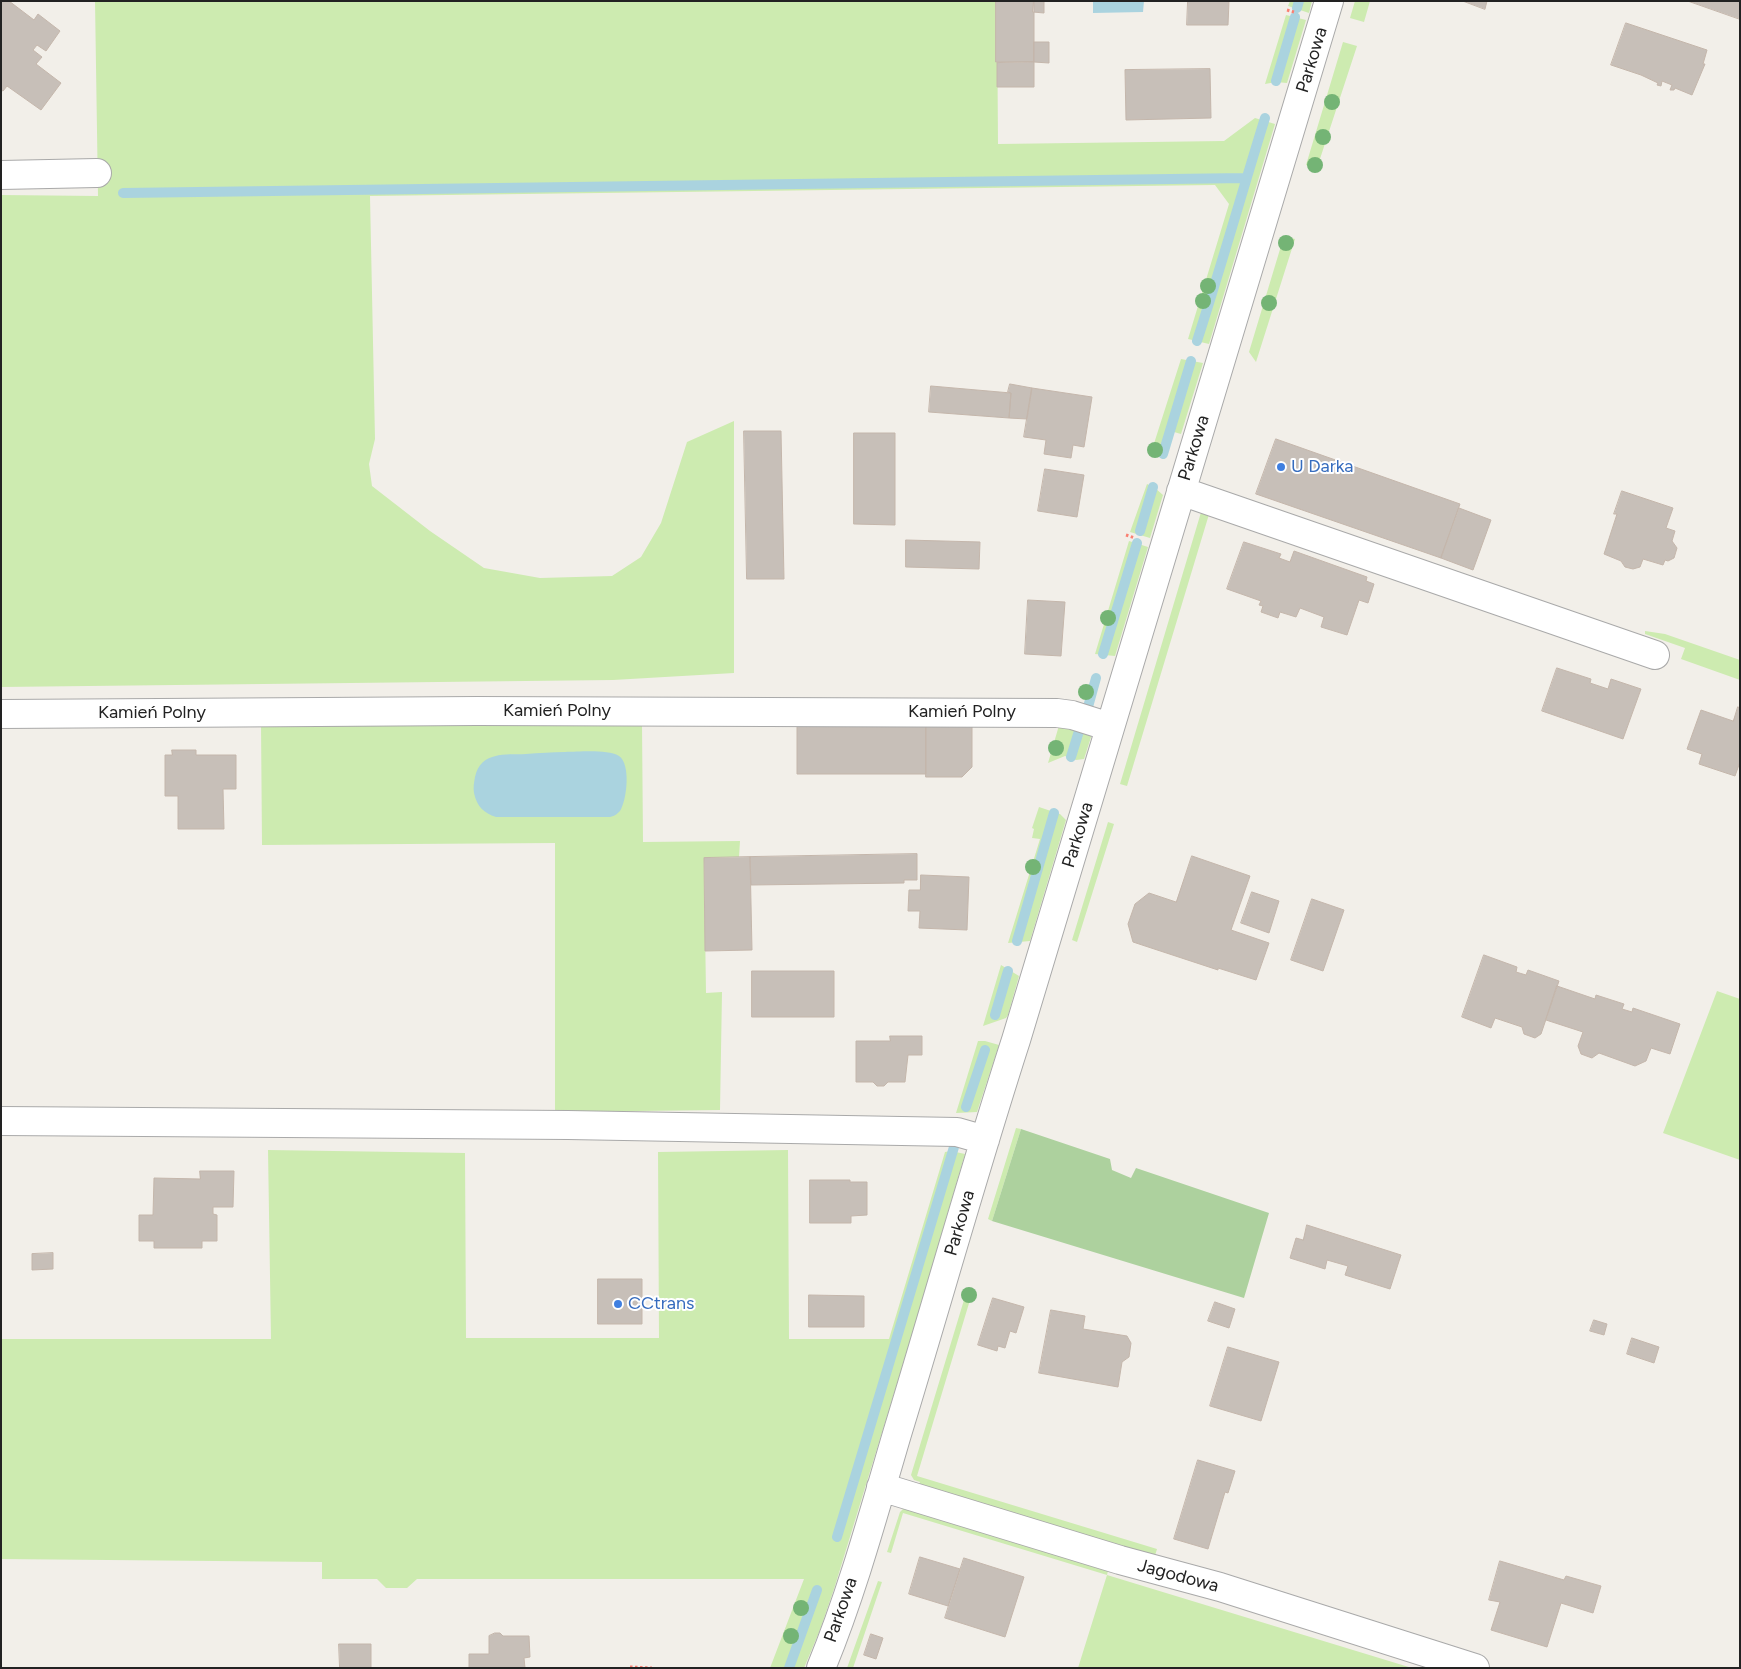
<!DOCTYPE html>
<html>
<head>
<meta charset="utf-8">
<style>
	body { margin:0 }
	#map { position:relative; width:1741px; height:1669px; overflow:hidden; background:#f2efe9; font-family:Figtree,sans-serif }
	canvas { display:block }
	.frame { position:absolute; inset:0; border:2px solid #222; pointer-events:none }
</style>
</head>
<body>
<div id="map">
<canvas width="1741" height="1669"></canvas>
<div class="frame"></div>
</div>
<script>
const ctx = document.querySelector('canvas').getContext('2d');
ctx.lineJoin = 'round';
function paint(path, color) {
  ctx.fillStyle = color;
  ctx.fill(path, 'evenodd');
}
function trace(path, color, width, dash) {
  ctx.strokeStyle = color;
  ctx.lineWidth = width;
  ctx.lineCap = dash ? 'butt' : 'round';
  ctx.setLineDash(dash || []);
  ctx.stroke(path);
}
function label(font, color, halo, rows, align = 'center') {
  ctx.font = font + ' Figtree,sans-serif';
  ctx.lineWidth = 4;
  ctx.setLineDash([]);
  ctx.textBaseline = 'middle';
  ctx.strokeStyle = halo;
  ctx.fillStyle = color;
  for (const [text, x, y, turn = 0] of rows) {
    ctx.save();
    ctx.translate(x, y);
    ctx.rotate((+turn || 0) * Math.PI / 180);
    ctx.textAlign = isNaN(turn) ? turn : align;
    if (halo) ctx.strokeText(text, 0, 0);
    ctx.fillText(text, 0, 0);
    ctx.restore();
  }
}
const grass = new Path2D(`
	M95 1H997L998 144 1224 141 1255 118 1275 124 1209 344 1188 339 1229 204 1215 185 370 196 375 439 369 464 372 486 430 531 484 568 540 578 612 576 641 557 661 523 687 442 734 421V673L613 680 1 687V195L98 196Z
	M1290 1H1312L1309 13 1288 6Z
	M1355 1H1370L1364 22 1350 18Z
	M1286 15 1306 20 1287 83 1276 82 1265 84Z
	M1343 42 1357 46 1317 168 1306 165Z
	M1284 236 1295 239 1256 362 1249 352Z
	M1181 359 1203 363 1181 434 1174 432 1167 454 1150 456Z
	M1147 484 1155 488 1163 495 1150 538 1130 532Z
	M1202 509 1210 511 1127 786 1120 784Z
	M1129 541 1148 547 1115 656 1095 654Z
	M1645 631 1665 634 1740 660V680L1681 659 1685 648 1645 634Z
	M1060 722 1092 734 1084 759 1076 760 1065 756 1048 763Z
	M261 724H642L643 842 740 841 739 857 704 858 706 993 722 992 720 1110 555 1112V843L262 845Z
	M1039 807 1060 814 1066 820 1030 941 1008 943 1040 839 1032 838 1034 829 1032 828Z
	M1108 822 1114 824 1077 942 1072 940Z
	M1001 965 1019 976 1008 1015 1006 1018 983 1026Z
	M1717 991 1740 999V1160L1663 1133Z
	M978 1041H985L999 1045 977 1112 956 1113Z
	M1016 1128 1021 1129 992 1221 988 1219Z
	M268 1150 465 1153 466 1338H659L658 1152 788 1150 789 1339H889L945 1152 951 1151 965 1154 910 1341 834 1589 820 1630 804 1668H770L804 1579H417L407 1588H386L377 1579H322V1562L1 1559V1339H271Z
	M967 1290H973L917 1476 1157 1549 1154 1559 918 1488 920 1482 914 1480 911 1475Z
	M903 1509 912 1510 1109 1566 1107 1575 1412 1668H1078L1107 1575 903 1513 891 1553 887 1552 900 1512Z
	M878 1581 882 1582 853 1668H847Z`);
const forest = new Path2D(`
	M1021 1129 1110 1159 1112 1170 1131 1178 1136 1168 1269 1213 1244 1298 992 1221Z`);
const water = new Path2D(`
	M1093 1H1144L1143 12 1093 13Z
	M565 752C579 752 607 749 619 756 631 764 627 800 620 811 617 814 615 816 610 817H496C484 813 477 807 474 793 473 788 474 782 475 777 481 751 505 755 526 754 539 753 552 752 565 752Z`);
const stream = new Path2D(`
	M1297 8 1299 1
	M1276 81 1295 17
	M123 193 1246 178
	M1197 341C1221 267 1242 192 1265 118
	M1163 454 1191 361
	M1140 531 1153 487
	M1103 654 1137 543
	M1088 707 1096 678
	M1071 757 1079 731
	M1017 941 1054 813
	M995 1015 1008 971
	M966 1107 985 1050
	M837 1537 954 1147
	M789 1668 817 1590`);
const building = new Path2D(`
	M1 1H9L34 20 38 14 60 31 46 51 37 45 33 50 42 57 36 64 61 83 41 110 7 86 3 91 1 90Z
	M996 1H1034V62H996Z
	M1034 1H1044V13L1033 12Z
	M1188 1H1229L1228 25H1187Z
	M1463 1H1487L1485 9Z
	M1688 1H1740V19Z
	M1626 23 1707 50 1703 64H1705L1692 95 1675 88 1674 90H1670L1672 85 1662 81 1661 86 1657 85 1658 83 1641 75 1611 65Z
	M1034 42H1049V63L1034 62Z
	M1034 62V87H997V63Z
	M1210 69 1211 118 1126 120 1125 70Z
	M1010 384 1032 388 1027 419 1009 418 1011 393 1008 392Z
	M931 386 1011 393 1009 418 929 412Z
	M1032 388 1092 397 1084 447 1073 445 1071 458 1044 454 1046 440 1024 437Z
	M744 431H781L784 579H747Z
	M854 433H895V525L854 524Z
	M1276 439 1460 504 1441 558 1256 494Z
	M1045 469 1084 475 1077 517 1038 511Z
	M1622 491 1673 508 1666 528 1675 531 1672 541 1677 548 1674 558 1668 561 1665 560 1663 565 1643 559 1640 567 1633 569 1625 567 1621 561 1604 554 1617 514H1614Z
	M1459 508 1491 520 1473 570 1441 558Z
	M906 540 980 542 979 569 906 567Z
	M1244 542 1281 554 1279 558 1290 562 1294 551 1367 577 1366 581 1374 584 1368 603 1359 600 1347 635 1321 627 1324 617 1300 608 1296 617 1280 612 1278 618 1261 612 1263 606 1259 605 1261 601 1227 589Z
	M1028 600 1065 602 1061 656 1025 654Z
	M1557 668 1591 679 1590 683 1608 689 1611 679 1641 689 1623 739 1542 711Z
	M1738 707 1740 708V762L1735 776 1699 764 1702 754 1687 749 1701 710 1733 721Z
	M926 724H972V767L962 777H926Z
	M926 724V774H797V725Z
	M172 750H196V755H236V789H223L224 829H178V796H165V755H172Z
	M917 854V880H904V883L751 885 750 857Z
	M1192 856 1250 876 1231 930 1269 943 1256 980 1218 968V970L1133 942 1128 924 1135 904 1149 893 1176 902Z
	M750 857 752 950 705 951 704 858Z
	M921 875 969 877 967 930 919 928 920 911H908L909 890H920Z
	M1252 892 1279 901 1269 933 1241 923Z
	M1312 899 1344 910 1323 971 1291 960Z
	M1484 955 1517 967 1516 972 1526 975 1528 970 1559 981 1541 1034 1535 1038 1524 1034 1522 1027 1495 1018 1491 1028 1462 1017Z
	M752 971H834V1017H752Z
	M1557 986 1595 999 1596 995 1624 1004 1622 1009 1632 1012 1633 1008 1680 1024 1670 1054 1651 1048 1646 1061 1635 1066 1599 1053 1592 1058 1581 1054 1578 1046 1583 1032 1546 1020Z
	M890 1036H922V1055H908L905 1082H888L884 1086H877L873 1082H856V1041H890Z
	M200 1171H234L233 1207H213V1214L217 1215V1241H202V1248H154V1241H139V1215H153L154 1178 200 1179Z
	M810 1180H850V1182H867V1215L851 1216V1223H810Z
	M1307 1225 1401 1255 1390 1289 1345 1275 1348 1266 1327 1260 1325 1269 1290 1258 1296 1238 1303 1240Z
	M53 1253V1269L32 1270V1254Z
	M598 1279H642V1324H598Z
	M809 1295 864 1296V1327H809Z
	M993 1298 1024 1307 1016 1333 1010 1331 1005 1348 998 1346 997 1351 978 1345Z
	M1215 1302 1235 1309 1229 1328 1208 1321Z
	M1051 1310 1085 1316 1083 1329 1127 1336 1131 1343 1129 1357 1122 1362 1118 1387 1039 1373Z
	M1594 1320 1607 1324 1604 1335 1590 1331Z
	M1632 1338 1659 1347 1654 1363 1627 1354Z
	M1228 1347 1279 1362 1261 1421 1210 1406Z
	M1198 1460 1235 1471 1228 1493 1225 1492 1208 1549 1174 1539Z
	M920 1557 960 1569 948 1606 909 1594Z
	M964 1558 1024 1577 1005 1637 945 1618Z
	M1500 1561 1564 1580 1566 1576 1601 1586 1593 1613 1561 1603 1547 1647 1491 1630 1500 1602 1489 1600Z
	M495 1633H500L503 1636H529L530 1657 524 1658 525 1668H469V1654H489V1636Z
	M871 1634 883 1638 876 1659 864 1655Z
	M339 1644H371V1668H340Z`);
const path = new Path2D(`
	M1287 10 1294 12
	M1126 535 1135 538
	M630 1667 652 1668`);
const minor = new Path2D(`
	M1 175 97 173
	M1181 491 1655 655
	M1 714 477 711 1057 713 1072 715 1110 727
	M1 1121 568 1125 957 1132 985 1140
	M881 1487 1120 1560 1220 1587 1475 1668
	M821 1668C852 1593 874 1512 897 1434 937 1303 974 1170 1016 1040L1329 1`);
const trees = [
	[1332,102],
	[1323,137],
	[1315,165],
	[1286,243],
	[1208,286],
	[1203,301],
	[1269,303],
	[1155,450],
	[1108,618],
	[1086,692],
	[1056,748],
	[1033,867],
	[969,1295],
	[801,1608],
	[791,1636]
];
const markers = [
	[1281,467,5,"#3f7fe0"],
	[618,1304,5,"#3f7fe0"]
];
const streetNames = [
	["Parkowa",1312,60,-73],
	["Parkowa",1194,448,-73],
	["Kamień Polny",557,711],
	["Kamień Polny",962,712],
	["Kamień Polny",152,713],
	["Parkowa",1078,835,-73],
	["Parkowa",960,1223,-74],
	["Jagodowa",1178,1576,15],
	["Parkowa",841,1610,-71]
];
const shopNames = [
	["U Darka",1291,467],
	["CCtrans",628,1304]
];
paint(grass, '#cdebb0');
paint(forest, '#add19e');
paint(water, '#aad3df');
trace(stream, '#aad3df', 10);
paint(building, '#c7bfb8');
trace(building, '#c4b6ab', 1);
trace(minor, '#a9a9a9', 30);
trace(path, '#fa8072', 3, [2.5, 2.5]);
trace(minor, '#fff', 28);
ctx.fillStyle = '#74b475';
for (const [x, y] of trees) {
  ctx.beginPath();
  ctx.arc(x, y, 8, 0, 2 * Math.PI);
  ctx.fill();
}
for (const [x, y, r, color] of markers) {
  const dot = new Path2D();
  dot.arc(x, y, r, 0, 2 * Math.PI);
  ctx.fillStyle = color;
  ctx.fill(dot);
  trace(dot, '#fff', 2);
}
label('18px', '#222', '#fff', streetNames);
label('18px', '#366cbe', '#fff', shopNames, 'left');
</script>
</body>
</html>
